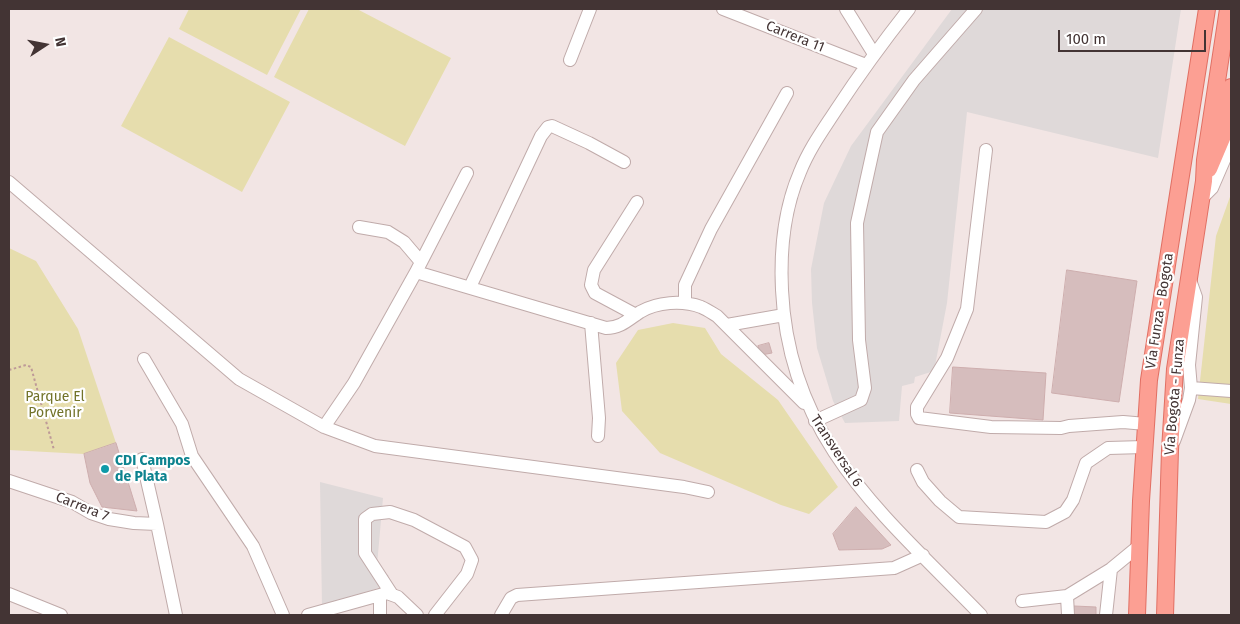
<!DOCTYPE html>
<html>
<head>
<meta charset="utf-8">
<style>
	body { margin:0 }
	#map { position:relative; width:1240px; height:624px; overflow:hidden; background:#f2e5e4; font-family:"Fira Sans",sans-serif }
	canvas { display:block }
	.frame { position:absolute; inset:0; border:10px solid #433434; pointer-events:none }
	.north { position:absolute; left:20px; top:20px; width:50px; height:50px; -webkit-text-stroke:4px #fff; paint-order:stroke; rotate:79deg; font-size:14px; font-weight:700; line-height:20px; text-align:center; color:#433434 }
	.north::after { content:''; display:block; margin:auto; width:18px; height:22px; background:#433434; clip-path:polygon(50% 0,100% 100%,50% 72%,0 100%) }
	.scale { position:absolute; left:1058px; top:30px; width:148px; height:22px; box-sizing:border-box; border:2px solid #433434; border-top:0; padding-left:6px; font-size:15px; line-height:18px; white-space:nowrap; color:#433434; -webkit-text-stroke:4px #fff; paint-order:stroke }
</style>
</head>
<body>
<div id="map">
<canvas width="1240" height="624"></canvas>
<div class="frame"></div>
<div class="north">N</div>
<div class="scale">100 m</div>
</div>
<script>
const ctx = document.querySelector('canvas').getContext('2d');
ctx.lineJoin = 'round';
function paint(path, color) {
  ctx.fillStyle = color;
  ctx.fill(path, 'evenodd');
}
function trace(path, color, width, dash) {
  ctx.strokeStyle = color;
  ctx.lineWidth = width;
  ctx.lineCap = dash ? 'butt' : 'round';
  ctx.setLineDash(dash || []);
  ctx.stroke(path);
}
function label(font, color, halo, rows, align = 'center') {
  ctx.font = font + ' "Fira Sans",sans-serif';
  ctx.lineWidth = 4.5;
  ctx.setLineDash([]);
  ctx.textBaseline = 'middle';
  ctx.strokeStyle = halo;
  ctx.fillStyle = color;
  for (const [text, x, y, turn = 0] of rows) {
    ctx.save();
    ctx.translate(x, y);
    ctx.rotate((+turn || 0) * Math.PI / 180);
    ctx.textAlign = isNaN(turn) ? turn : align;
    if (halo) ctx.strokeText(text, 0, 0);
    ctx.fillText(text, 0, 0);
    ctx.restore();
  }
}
const green = new Path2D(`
	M189 9H301L267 75 179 29Z
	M309 9H357L451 58 405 146 274 77Z
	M169 37 290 102 242 192 121 126Z
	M1231 194V404L1198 399 1216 236Z
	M9 248 36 261 78 329 116 443 84 454 9 450Z
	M673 323 705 328 721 354 778 400 838 487 809 514 781 505 660 453 622 411 616 363 638 330Z`);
const parking = new Path2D(`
	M952 9H1181L1158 158 967 112 947 303 934 371 915 377 914 383 902 386 899 421 845 423 833 401 817 348 812 303 811 269 824 203 851 146Z
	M320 482 383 498 377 565 389 576 380 579 381 587 322 607Z`);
const building = new Path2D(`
	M1067 270 1137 281 1119 402 1052 393Z
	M769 343 772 353 761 355 758 346Z
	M953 367 1046 373 1043 420 950 413Z
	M116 443 137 511 102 507 90 483 84 454Z
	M856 507 891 545 882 549 839 550 833 534Z
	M1074 606 1096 607V615H1074Z`);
const path = new Path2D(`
	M9 370 26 365 31 367 54 450`);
const minor = new Path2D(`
	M723 9 866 65
	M846 9 874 54
	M909 9C883 42 859 75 836 110 823 130 809 149 800 172 784 209 780 250 782 290 789 441 884 515 981 615
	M570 60 590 9
	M986 150 967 309 947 358 917 407V414L919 418 991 427 1061 428 1069 426 1123 422 1146 424
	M9 182 239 379 324 427 375 446 684 487 708 492
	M1201 199 1212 188 1231 144
	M359 227 388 232 404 242 421 262
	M416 272 467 173
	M470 287 541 136 548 127 552 126 589 143 624 162
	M685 303V285L711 229 787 93
	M636 315 595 293 591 285 594 270 637 202
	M591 323 599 418 598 436
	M727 325 784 315
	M144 359 182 424 192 456 253 546 283 615
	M1191 388 1231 391
	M815 421 861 400 865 388 859 340 857 223 877 132 914 80 976 9
	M324 427 354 383 416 272 606 328C621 328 629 319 640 312 657 302 682 300 701 307 706 309 712 313 717 316L804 403
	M1174 441 1189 400 1191 388 1189 365 1196 297 1190 280
	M142 459 157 524 176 615
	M917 470 923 482 940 501 959 517 1046 522 1065 512 1073 500 1086 463 1108 448 1144 447
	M9 481 72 502 91 513 109 519 134 523 157 524
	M391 593 365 553V519L372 514 390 512 414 520 465 547 472 560 467 574 435 615
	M9 594 61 615
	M380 596V615
	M1022 601 1067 596
	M308 615 387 593 398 597 417 615
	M501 615 511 598 517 595 894 568 923 555
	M1068 615 1067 596 1111 569 1139 546
	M1106 615 1111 569`);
const major = new Path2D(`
	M1225 127 1231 87
	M1209 169 1231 117
	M1137 615 1141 501 1149 380 1207 9
	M1165 615 1170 450 1175 369 1204 181 1205 160 1228 9`);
const markers = [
	[105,469,5,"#0f9aa8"]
];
const streetNames = [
	["Carrera 11",795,37,22],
	["Vía Funza - Bogota",1160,311,-81],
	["Vía Bogota - Funza",1175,397,-85],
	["Transversal 6",836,451,57],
	["Carrera 7",82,507,22]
];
const parkNames = [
	["Parque El",55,397],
	["Porvenir",55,413]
];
const cultureNames = [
	["CDI Campos",115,461],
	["de Plata",115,477]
];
paint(green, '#e6ddad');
paint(parking, '#dfd9d9');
paint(building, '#d6bdbd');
trace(building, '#cdadad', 1);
trace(minor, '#c0abaa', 14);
trace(major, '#e16f63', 18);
trace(path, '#be9a98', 2, [2.5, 2.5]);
trace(minor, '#fff', 12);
trace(major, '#fc9f93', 16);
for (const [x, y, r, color] of markers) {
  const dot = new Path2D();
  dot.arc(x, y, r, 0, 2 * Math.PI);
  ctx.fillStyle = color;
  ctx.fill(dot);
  trace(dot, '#fff', 2);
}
label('14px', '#433434', '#fff', streetNames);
label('14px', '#727329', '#fff', parkNames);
label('bold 14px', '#0d838f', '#fff', cultureNames, 'left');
</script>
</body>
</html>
